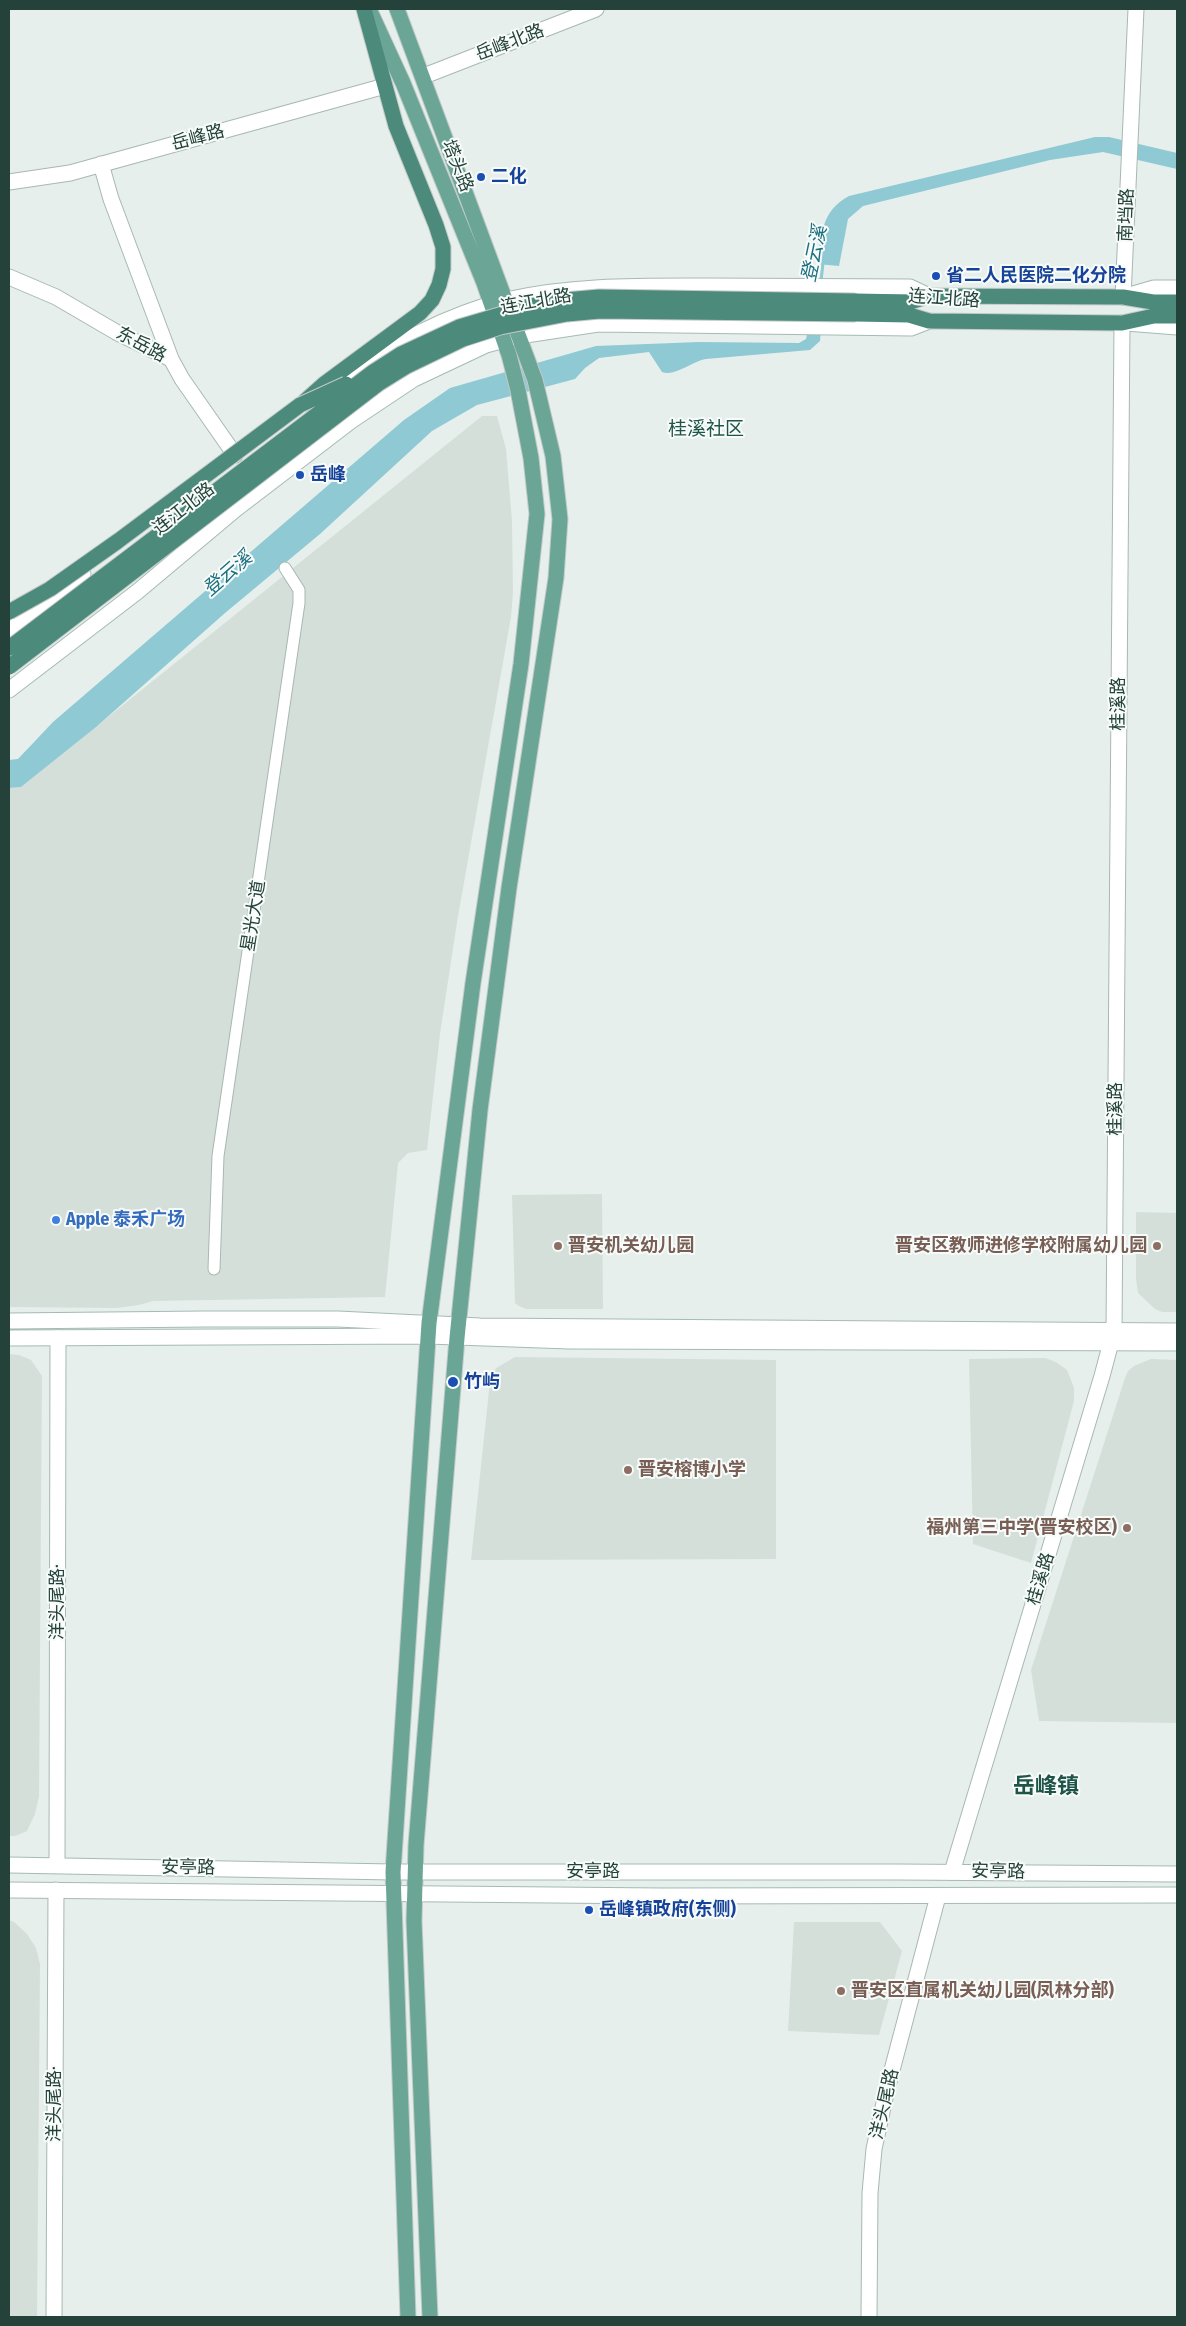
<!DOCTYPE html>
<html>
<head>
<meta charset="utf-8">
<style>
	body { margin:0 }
	#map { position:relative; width:1186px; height:2326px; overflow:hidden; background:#e6efeb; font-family:"Fira Sans Condensed",sans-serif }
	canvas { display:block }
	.frame { position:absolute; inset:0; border:10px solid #24423a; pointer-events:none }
</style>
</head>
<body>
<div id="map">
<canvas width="1186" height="2326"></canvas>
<div class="frame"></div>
</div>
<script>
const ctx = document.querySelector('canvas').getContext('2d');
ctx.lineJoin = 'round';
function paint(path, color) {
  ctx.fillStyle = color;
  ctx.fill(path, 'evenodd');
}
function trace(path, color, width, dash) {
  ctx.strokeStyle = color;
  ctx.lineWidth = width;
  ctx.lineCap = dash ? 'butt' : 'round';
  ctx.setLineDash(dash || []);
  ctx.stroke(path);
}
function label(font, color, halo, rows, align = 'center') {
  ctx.font = font + ' "Fira Sans Condensed","Noto Sans SC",sans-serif';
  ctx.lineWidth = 4;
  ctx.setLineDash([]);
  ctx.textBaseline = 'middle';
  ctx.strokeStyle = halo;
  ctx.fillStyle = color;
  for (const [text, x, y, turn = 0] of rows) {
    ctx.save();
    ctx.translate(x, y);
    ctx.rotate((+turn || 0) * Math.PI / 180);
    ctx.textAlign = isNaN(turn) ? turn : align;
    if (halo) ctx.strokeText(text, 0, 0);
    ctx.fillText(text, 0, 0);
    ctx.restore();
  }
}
const built = new Path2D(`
	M482 416H497L506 449 512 521 513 592 511 617 457 922 440 1034 427 1150 408 1153 398 1163 385 1297 153 1301 139 1305 117 1308 9 1307V788L21 787Z
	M602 1194 603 1309H526L519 1306 515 1303 512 1195Z
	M1136 1212 1177 1213V1312H1162L1155 1309 1138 1293 1136 1279Z
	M9 1354 19 1355 31 1360 42 1376 39 1796 35 1814 27 1831 15 1836H9Z
	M515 1357 776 1360V1559L471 1560 490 1381 496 1368Z
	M1045 1358 1056 1362 1067 1370 1074 1388V1401L1031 1563 973 1544 969 1359Z
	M1151 1359 1177 1360V1723L1039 1721 1031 1670 1125 1378 1128 1371 1134 1366Z
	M9 1920 14 1922 27 1934 36 1948 40 1964 37 2317H9Z
	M794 1922H880L902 1951 879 2035 788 2031Z`);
const water = new Path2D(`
	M1095 137H1109L1177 153V169L1103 152 1050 160 863 206 848 219 839 266 817 264C822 235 820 212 849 196Z
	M821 327 820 341 810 350 706 359C692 361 675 377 662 372L649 352 599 358 585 368 575 379 477 405 432 431 320 534 225 613 96 727 21 787 9 788V760L18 759 53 722 404 420 450 388 596 346 699 342 799 343 806 339 808 330Z`);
const stream = new Path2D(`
	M821 281 823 263`);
const minor = new Path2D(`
	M214 1269 218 1156 299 603V590L285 568`);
const tertiary = new Path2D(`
	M424 76 596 9
	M101 164 111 199 171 359
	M9 182 70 173 385 86
	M9 277 56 297 116 332 171 359 182 379 235 455
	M1123 297 1136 9
	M57 1865 58 1338
	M952 1872 1102 1376 1114 1331 1122 323
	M54 2317 56 1890
	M869 2317 870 2193 874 2149 887 2089 938 1896`);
const secondary = new Path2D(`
	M1123 297 1154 288H1177
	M1126 323 1177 327
	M343 378C394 344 446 315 506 300 571 285 638 286 705 286 774 286 842 287 910 287L929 296
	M9 631 83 574
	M9 690 137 592 236 509 351 421 414 379 486 345 519 336 598 324 911 328 929 321
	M9 1321 205 1319H338L480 1326 1177 1331
	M9 1338 428 1336 569 1341 1177 1343
	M9 1865 393 1872H898L1177 1874
	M9 1890 662 1896 1177 1895`);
const primary = new Path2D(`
	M369 9 403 83 484 283 509 355 518 390 531 458 537 514 521 664 473 983 429 1323 393 1872 408 2317
	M397 9 535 380 553 456 560 519 556 578 509 888 480 1110 457 1338 416 1845 414 1921 430 2317`);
const trunk = new Path2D(`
	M855 301 910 302 929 296 1123 297 1153 302H1177
	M855 314 909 315 929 321 1122 323 1154 316H1177
	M305 401 324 384 420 313 432 300 439 285 443 269V247L436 225 396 126 364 9`);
const trunkBridge = new Path2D(`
	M9 612 50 589 118 541 300 405 346 384
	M9 648 373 372 401 354 459 327 530 306 565 300 599 297 855 301
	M9 667 378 384 407 366 463 339 500 327 567 314 600 311 855 314`);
const markers = [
	[481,177,5,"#1a4fb4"],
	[936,276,5,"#1a4fb4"],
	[300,475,5,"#1a4fb4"],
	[56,1220,5,"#3f7fe0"],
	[558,1246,5,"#8d6e63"],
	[1157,1246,5,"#8d6e63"],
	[453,1382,6,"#1a4fb4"],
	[628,1470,5,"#8d6e63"],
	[1127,1528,5,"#8d6e63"],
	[589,1910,5,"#1a4fb4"],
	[841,1991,5,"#8d6e63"]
];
const streetNames = [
	["岳峰北路",510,43,-21],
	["岳峰路",198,138,-15],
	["塔头路",457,166,68],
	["南垱路",1127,215,-88],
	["连江北路",944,299,4],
	["连江北路",536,302,-10],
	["东岳路",141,345,28],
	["连江北路",184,509,-38],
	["桂溪路",1119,704,-90],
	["星光大道",254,916,-81],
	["桂溪路",1116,1109,-90],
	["桂溪路",1041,1579,-73],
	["洋头尾路·",58,1602,-90],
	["安亭路",188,1868,1],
	["安亭路",593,1872],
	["安亭路",998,1872,1],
	["洋头尾路·",55,2104,-90],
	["洋头尾路",885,2104,-77]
];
const transitNames = [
	["二化",491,177],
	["省二人民医院二化分院",946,276],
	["岳峰",310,475],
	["竹屿",464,1382],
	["岳峰镇政府(东侧)",599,1910]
];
const shopNames = [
	["Apple 泰禾广场",66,1220]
];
const educationNames = [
	["晋安机关幼儿园",568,1246],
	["晋安区教师进修学校附属幼儿园",1147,1246,"right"],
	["晋安榕博小学",638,1470],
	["福州第三中学(晋安校区)",1117,1528,"right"],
	["晋安区直属机关幼儿园(凤林分部)",851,1991]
];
const waterNames = [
	["登云溪",815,254,-78],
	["登云溪",228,574,-41]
];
const neighbourhoodNames = [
	["桂溪社区",706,430]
];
const districtNames = [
	["岳峰镇",1046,1787]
];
paint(built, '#d4dfda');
paint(water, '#8ec9d4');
trace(stream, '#8ec9d4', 3);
trace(minor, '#a8b8b2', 13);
trace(tertiary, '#a8b8b2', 17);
trace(secondary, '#a4bbb3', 17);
trace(primary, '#c2cac8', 17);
trace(trunk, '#c2cac8', 17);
trace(minor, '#fff', 11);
trace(tertiary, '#fff', 15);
trace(secondary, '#fff', 15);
trace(primary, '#6aa596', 15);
trace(trunk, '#4c8a7c', 15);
trace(trunkBridge, '#c2cac8', 17, []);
trace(trunkBridge, '#4c8a7c', 15);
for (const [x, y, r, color] of markers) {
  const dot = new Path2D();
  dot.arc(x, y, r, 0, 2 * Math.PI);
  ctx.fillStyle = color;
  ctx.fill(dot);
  trace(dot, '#f7fbf9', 2);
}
label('18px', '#24423a', '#f7fbf9', streetNames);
label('bold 18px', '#164399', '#f7fbf9', transitNames, 'left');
label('bold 18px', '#366cbe', '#f7fbf9', shopNames, 'left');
label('bold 18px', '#785e54', '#f7fbf9', educationNames, 'left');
label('italic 19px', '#1c6f80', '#f7fbf9', waterNames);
label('19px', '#1f5548', '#f7fbf9', neighbourhoodNames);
label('bold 22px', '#1f5548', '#f7fbf9', districtNames);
</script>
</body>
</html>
